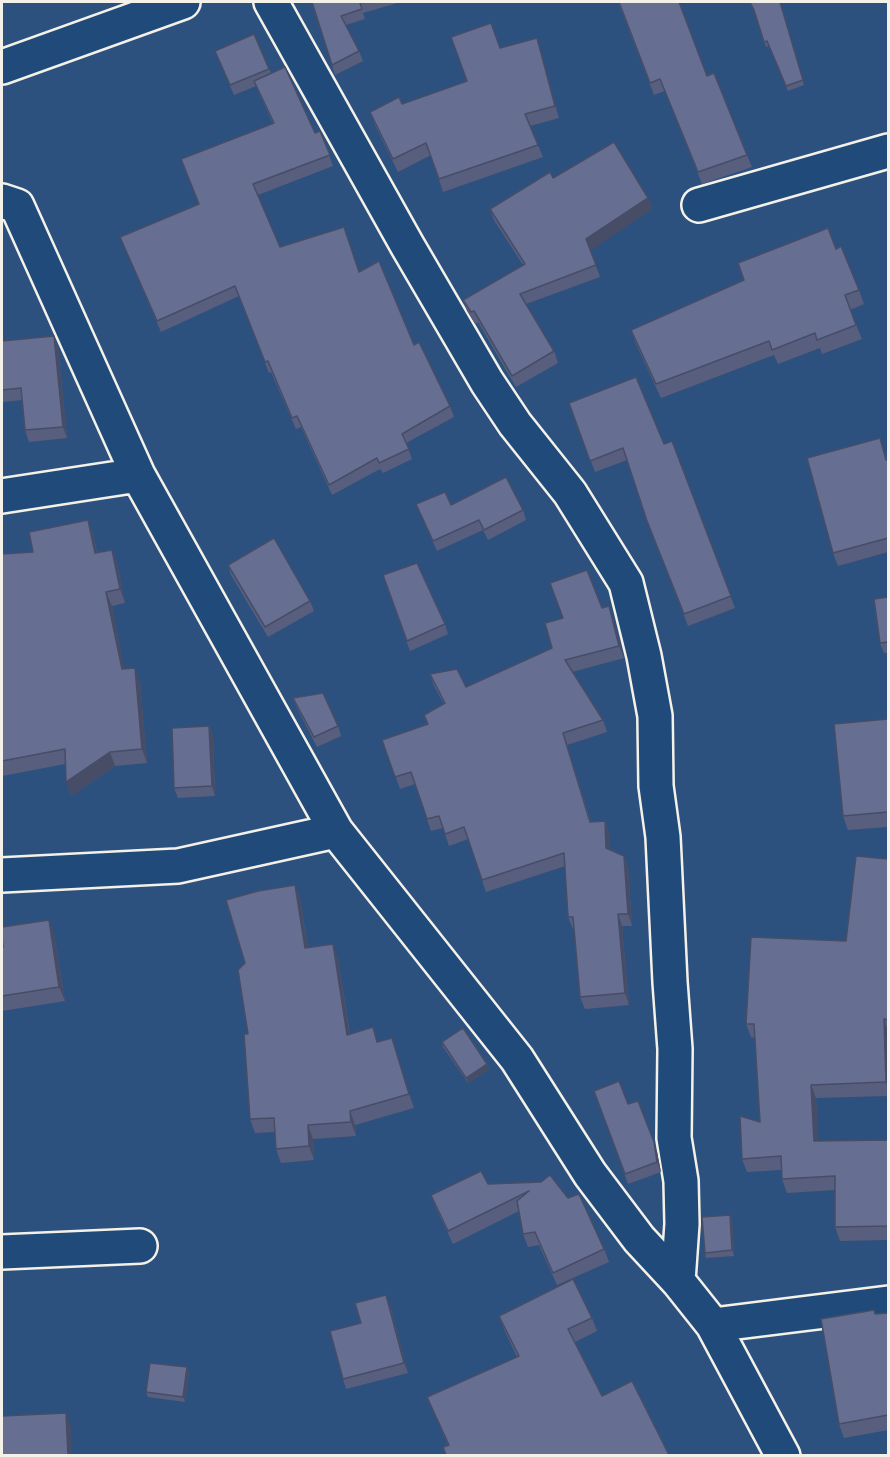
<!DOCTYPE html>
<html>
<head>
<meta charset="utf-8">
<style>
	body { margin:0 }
	#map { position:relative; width:890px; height:1457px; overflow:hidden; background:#2d517f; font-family:Kalam,sans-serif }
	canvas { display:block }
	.frame { position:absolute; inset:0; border:3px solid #f4f1e8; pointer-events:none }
</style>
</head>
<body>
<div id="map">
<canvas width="890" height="1457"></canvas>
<div class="frame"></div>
</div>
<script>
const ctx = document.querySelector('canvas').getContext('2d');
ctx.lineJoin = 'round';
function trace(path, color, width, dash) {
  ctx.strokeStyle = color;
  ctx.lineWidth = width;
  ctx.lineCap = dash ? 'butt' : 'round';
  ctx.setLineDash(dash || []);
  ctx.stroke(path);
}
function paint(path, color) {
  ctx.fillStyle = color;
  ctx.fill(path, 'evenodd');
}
const minor = new Path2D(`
	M271 2 407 245 487 382 515 424 570 493 626 583 644 656 655 716 656 786 663 837 670 982 675 1049 674 1138 681 1181 682 1224 678 1281
	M2 67 183 2
	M2 201 17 206 138 475 336 831 517 1059 590 1174 639 1239 678 1281 713 1325 783 1456
	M699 205 888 151
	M2 496 138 475
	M2 875 178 866 336 831
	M2 1252 140 1246
	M713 1325 888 1303`);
const wall = new Path2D(`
	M312 2H401L363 13 365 19 346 25 359 51 363 61 335 75Z
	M618 2 707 76 747 155 752 167 702 184 665 91 654 95Z
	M749 2H780L804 85 788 91 769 46 766 47 756 14Z
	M254 34 271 73 315 133 320 131 333 166 258 195 280 247 359 271 414 345 450 406 454 417 406 443 412 459 383 473 380 469 332 495 301 427 296 429 271 372 269 373 239 296 161 332 120 237 198 204 273 124 256 86 234 95 215 51Z
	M500 48 541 51 559 118 530 126 543 157 443 192 431 155 398 172 375 125 370 112 402 104 467 81Z
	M553 178 648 198 652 209 590 250 600 277 526 304 554 351 558 363 516 387 478 322 475 324 467 311 463 300 523 265 494 220 490 209Z
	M836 249 859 290 864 304 850 310 862 339 822 354 820 348 778 364 774 355 661 398 636 344 631 330 744 280 738 263Z
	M54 336 58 348 67 438 29 442 25 430 22 400 2 402V341Z
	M569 403 664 444 672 441 735 608 688 626 652 533 627 460 595 472Z
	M880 438 887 460H888V552L838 566 833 553Z
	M416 504 451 505 523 510 526 520 488 540 483 530 437 551Z
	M88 520 93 534 97 552 112 550 117 564 125 603 112 606 124 669 140 682 147 763 115 766 71 796 65 764 2 776V554L33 552Z
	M228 565 310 601 314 611 268 637 231 575Z
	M383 575 445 624 448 634 410 651Z
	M888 597V653H884L880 643Z
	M609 606 613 619 624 658 572 672 603 720 607 732 567 745 591 822 605 821 609 833 610 849 624 856 628 868 632 926H622L629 1005 585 1009 580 997 574 929H573L568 917 565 866 486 892 468 839 449 846 443 828 431 831 415 784 400 789 382 740 427 724 424 715 444 704 434 686 430 674 466 687 552 648 602 608Z
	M293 698 338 726 341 736 317 747 297 708Z
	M888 719V827L848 830 843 816Z
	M209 726 213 736 215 796 178 798 174 788Z
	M888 859V1096L816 1098 818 1141 888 1140V1240L840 1241 835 1227V1190L787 1193 782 1179 781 1170 747 1172 742 1159 760 1122 755 1038 751 1037 746 1024 846 941Z
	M295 885 300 899 308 948 338 958 350 1034 378 1042 392 1038 414 1108 355 1125 356 1136 313 1139 314 1160 281 1163 276 1149 275 1132 255 1133 250 1119 245 963Z
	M54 934 65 1001 2 1011V948Z
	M442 1042 487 1064 489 1069 468 1083 443 1047Z
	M594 1091 628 1104 657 1152 661 1172 628 1184Z
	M541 1182 604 1249 609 1262 557 1285 539 1245 528 1247 523 1234 519 1211 453 1244 436 1208 431 1195 488 1184Z
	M730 1215 732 1220 734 1256 706 1258 705 1253Z
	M390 1305 408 1373 346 1389 343 1379 361 1323Z
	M874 1310 875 1314 888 1313V1430L844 1438 839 1424Z
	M499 1316 592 1318 597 1331 575 1342 602 1396 669 1455H446L443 1447 448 1445 427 1397 517 1357 504 1329Z
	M189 1372 185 1402 148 1397 146 1392Z`);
const shadedWall = new Path2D(`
	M537 38 541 51 559 118 555 106Z
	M648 198 652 209 590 251 586 239Z
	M54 336 58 348 67 438 63 427Z
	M88 520 93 534 100 567 95 553Z
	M112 550 117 564 125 603 120 589Z
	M106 592 112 606 127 683 122 669Z
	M609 606 613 619 624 658 619 646Z
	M135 668 140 682 147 763 142 749Z
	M209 726 213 736 215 796 212 786Z
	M563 733 567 745 594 834 590 822Z
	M110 752 115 766 71 796 66 782Z
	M605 821 609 833 611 860 606 848Z
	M624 856 628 868 632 926 628 914Z
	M295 885 300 899 310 962 305 948Z
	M618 914 622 926 629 1005 625 993Z
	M49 920 54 934 65 1001 59 987Z
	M333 944 338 958 352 1049 347 1035Z
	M884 1019 888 1032V1089L886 1082Z
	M392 1038 397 1052 414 1108 409 1094Z
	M487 1064 489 1069 468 1083 466 1078Z
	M811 1085 816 1098 819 1154 814 1141Z
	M350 1111 355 1125 356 1136 351 1122Z
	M308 1125 313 1139 314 1160 309 1146Z
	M654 1142 657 1152 661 1172 657 1162Z
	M730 1215 732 1220 734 1256 732 1250Z
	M386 1295 390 1305 408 1373 404 1363Z
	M187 1367 189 1372 185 1402 183 1397Z
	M66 1413 71 1427 72 1455H68Z`);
const building = new Path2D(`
	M312 2H365L360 3 362 9 341 16 359 51 332 65Z
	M619 2H679L707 76 714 73 747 155 698 172 660 79 650 83Z
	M750 2H780L803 80 786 86 767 41 764 42 754 10Z
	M491 23 500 48 537 38 555 106 525 114 538 145 439 179 426 143 393 159 370 112 399 97 402 104 467 81 451 37Z
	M254 34 269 69 230 85 215 51Z
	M285 67 315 133 320 131 330 155 253 184 280 247 344 227 359 272 379 261 414 345 419 342 450 406 402 434 409 449 379 463 377 458 329 485 297 416 292 418 268 361 265 362 235 286 157 321 120 237 199 204 181 159 274 123 254 81Z
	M614 142 648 198 586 239 596 265 520 294 554 351 512 376 474 311 471 312 463 300 525 264 490 209 550 172 553 178Z
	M828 228 836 249 841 246 859 290 845 295 856 325 817 340 815 333 772 350 769 341 656 384 631 330 744 280 738 263Z
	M54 336 63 427 25 430 21 388 2 390V341Z
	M636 377 664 444 672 441 731 596 684 614 647 521 623 448 590 461 569 403Z
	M880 438 886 460H888V538L833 553 807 458Z
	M506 477 523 510 484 530 479 520 433 541 416 504 445 492 451 505Z
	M88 520 95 553 112 550 120 589 106 592 122 669 135 668 142 749 110 752 66 782 65 749 2 761V554L33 552 29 532Z
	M274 538 310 601 265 627 228 565Z
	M417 563 445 624 407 641 383 575Z
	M587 570 602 608 609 606 619 646 565 660 603 720 563 733 590 822 605 821 606 848 624 856 628 914H618L625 993 580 997 573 917H568L564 853 482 880 464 827 445 834 439 816 427 819 411 772 395 777 382 740 428 724 424 715 445 703 430 674 457 669 466 687 552 648 545 623 563 618 550 583Z
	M888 597V642L880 643 874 599Z
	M323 693 338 726 314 737 293 698Z
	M888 719V812L843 816 834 724Z
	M209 726 212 786 174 788 172 728Z
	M856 856 888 859V1020L884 1019 886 1082 811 1085 814 1141 888 1140V1226L835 1227V1176L782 1179 781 1156 742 1159 740 1116 760 1122 754 1024H746L751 937 846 941Z
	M295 885 305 948 333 944 347 1035 373 1027 377 1042 392 1038 409 1094 350 1111 351 1122 308 1125 309 1146 276 1149 274 1118 250 1119 244 1034H248L238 970 245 963 226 900 258 891Z
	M49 920 59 987 2 996V948L3 947 2 937V927Z
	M463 1028 487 1064 466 1078 442 1042Z
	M619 1081 628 1104 638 1101 654 1142 657 1162 625 1174 594 1091Z
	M481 1171 488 1184 541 1182 550 1175 568 1198 579 1194 604 1249 553 1273 535 1232 523 1234 517 1201 529 1191 448 1231 431 1195Z
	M730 1215 732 1250 705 1253 702 1217Z
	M573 1279 592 1318 568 1329 602 1396 632 1381 669 1455H446L443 1447 449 1445 427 1397 519 1356 499 1316Z
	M386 1295 404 1363 343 1379 330 1331 361 1323 355 1303Z
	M874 1310 875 1314 888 1313V1415L839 1424 821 1319Z
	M150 1363 187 1367 183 1397 146 1392Z
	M66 1413 68 1455H2V1416Z`);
trace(minor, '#f4f1e8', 38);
trace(minor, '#1f4a7a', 33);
paint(wall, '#585f7e');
paint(shadedWall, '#474d66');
paint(building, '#666e92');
trace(building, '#474d66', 1.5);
</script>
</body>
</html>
